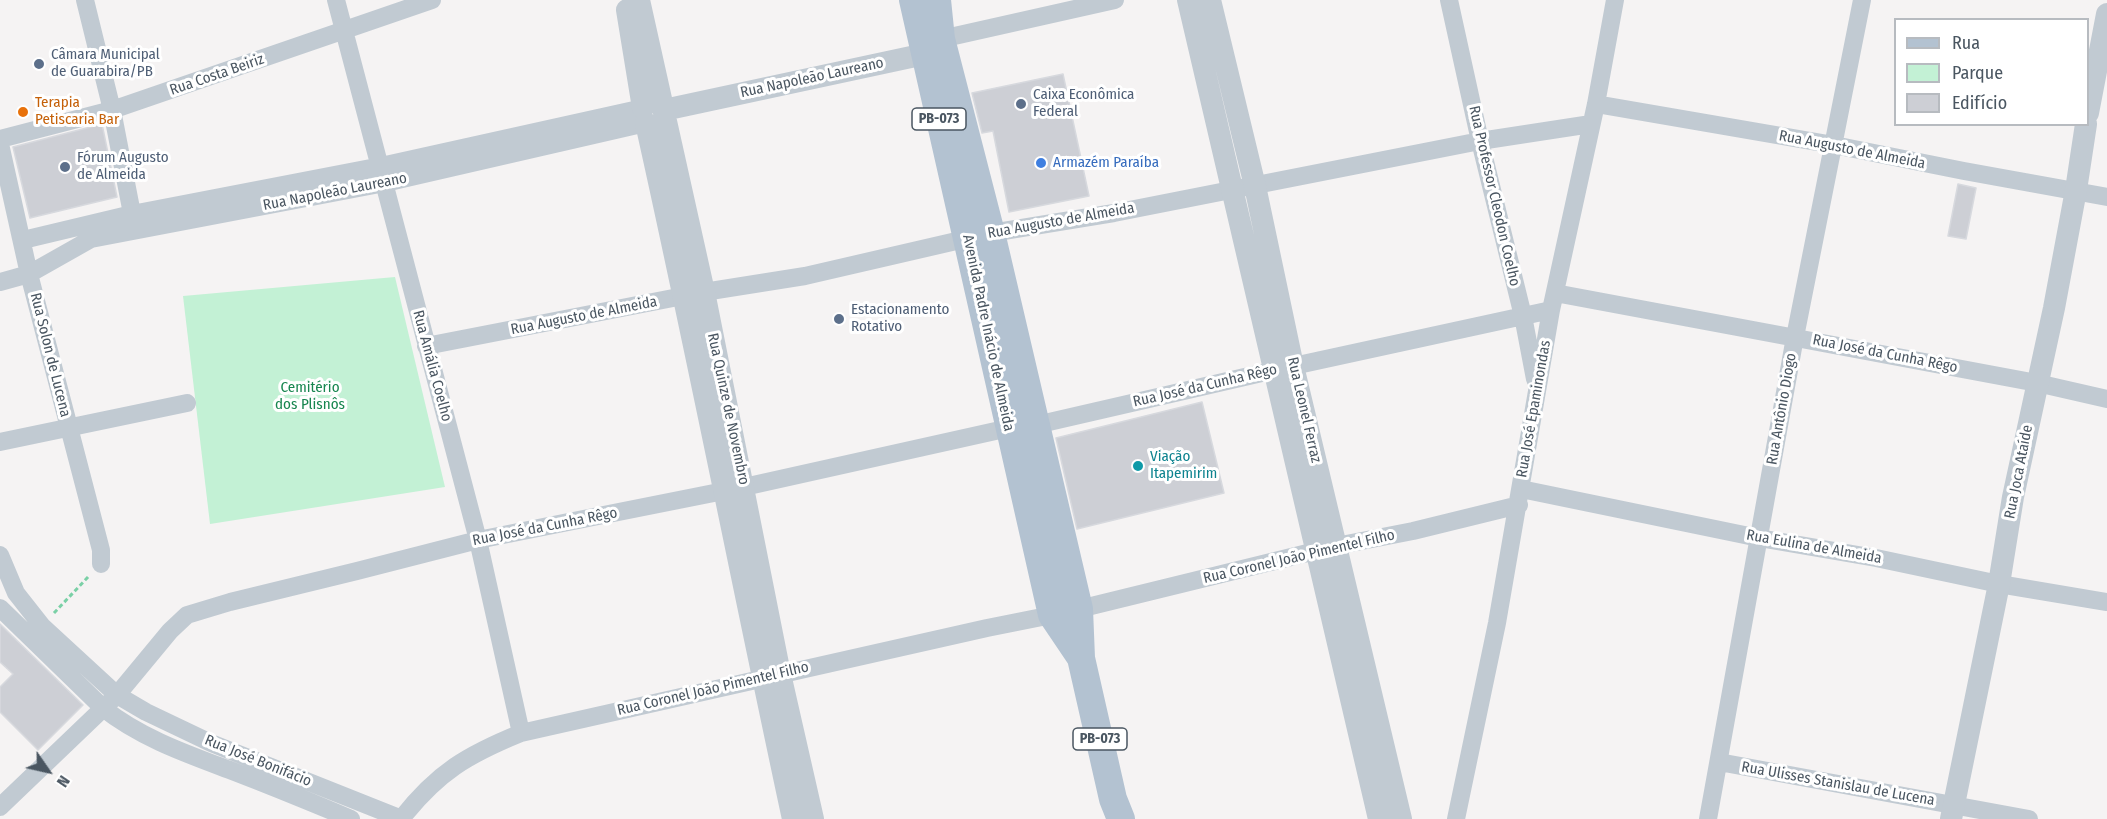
<!DOCTYPE html>
<html>
<head>
<meta charset="utf-8">
<style>
	body { margin:0 }
	#map { position:relative; width:2107px; height:819px; overflow:hidden; background:#f5f3f3; font-family:"Fira Sans Condensed",sans-serif }
	canvas { display:block }
	.legend { position:absolute; left:1894px; top:18px; width:195px; height:108px; box-sizing:border-box; background:#fff; border:2px solid #b7bbc0; margin:0; padding:8px 10px; list-style:none; font-size:18px; color:#4a5661 }
	.legend li { display:flex; align-items:center; gap:12px; height:30px }
	.legend b { width:30px; border:2px solid #b7bbc0 }
	.north { position:absolute; left:18px; top:741px; width:60px; height:60px; -webkit-text-stroke:4px #fff; paint-order:stroke; rotate:124deg; font-size:16px; font-weight:700; line-height:24px; text-align:center; color:#4a5661 }
	.north::after { content:''; display:block; margin:auto; width:21px; height:27px; background:#4a5661; clip-path:polygon(50% 0,100% 100%,50% 72%,0 100%) }
</style>
</head>
<body>
<div id="map">
<canvas width="2107" height="819"></canvas>
<ul class="legend">
<li><b style="height:8px;background:#b3c2d1"></b>Rua</li>
<li><b style="height:16px;background:#c3f1d5"></b>Parque</li>
<li><b style="height:16px;background:#cdcfd5"></b>Edifício</li>
</ul>
<div class="north">N</div>
</div>
<script>
const ctx = document.querySelector('canvas').getContext('2d');
ctx.lineJoin = 'round';
function paint(path, color) {
  ctx.fillStyle = color;
  ctx.fill(path, 'evenodd');
}
function trace(path, color, width, dash) {
  ctx.strokeStyle = color;
  ctx.lineWidth = width;
  ctx.lineCap = dash ? 'butt' : 'round';
  ctx.setLineDash(dash || []);
  ctx.stroke(path);
}
function label(font, color, halo, rows, align = 'center') {
  ctx.font = font + ' "Fira Sans Condensed",sans-serif';
  ctx.lineWidth = 6;
  ctx.setLineDash([]);
  ctx.textBaseline = 'middle';
  ctx.strokeStyle = halo;
  ctx.fillStyle = color;
  for (const [text, x, y, turn = 0] of rows) {
    ctx.save();
    ctx.translate(x, y);
    ctx.rotate((+turn || 0) * Math.PI / 180);
    ctx.textAlign = isNaN(turn) ? turn : align;
    if (halo) ctx.strokeText(text, 0, 0);
    ctx.fillText(text, 0, 0);
    ctx.restore();
  }
}
const green = new Path2D(`
	M395 277 445 487 210 524 183 296Z`);
const building = new Path2D(`
	M1063 74 1089 196 1009 212 993 131 982 133 972 93Z
	M102 124 117 197 30 218 13 147Z
	M1958 184 1976 188 1966 239 1948 236Z
	M1202 402 1224 493 1077 529 1056 438Z
	M0 624 83 705 38 750 0 712V687L13 674 0 662Z`);
const path = new Path2D(`
	M54 613 89 576`);
const minor = new Path2D(`
	M85 0 112 110 134 224
	M336 0 478 540 521 733
	M1449 0 1480 141 1523 316 1535 379
	M941 39 1115 0
	M1596 104 1834 145 1964 171 2107 197
	M0 139 112 110 432 0
	M0 144 29 274 101 550V564
	M23 240 132 214 381 166 643 108
	M0 282 29 274 91 239 385 183 646 123
	M1555 293 2037 383 2107 399
	M426 346 704 292 805 276 991 233 1114 213 1480 141 1591 124
	M1036 425 1275 370 1551 310
	M0 442 187 403
	M1521 489 1759 538 1876 558 1999 584 2107 602
	M0 555 16 593 42 626 117 695 146 712 211 743 402 819
	M0 608 103 708C142 739 190 755 235 772 274 787 313 803 351 819
	M1079 609 1336 546 1413 531 1519 505
	M1719 762 2029 819
	M0 807 117 695 170 631 187 615 230 602 357 571 478 540 744 487 1009 428
	M401 819C438 772 467 755 521 733L987 628 1052 615
	M1456 819 1497 623 1551 310 1596 104 1615 0
	M1708 819 1795 337 1862 0`);
const tertiary = new Path2D(`
	M639 0 704 292 780 674 813 819
	M1188 0 1379 819
	M1210 0 1255 186 1293 366 1401 819
	M627 10 643 108
	M664 110 925 54
	M2088 113 2107 14
	M646 123C698 355 743 587 793 819
	M1951 819 1999 584 2013 497 2054 308 2076 190 2086 124`);
const primary = new Path2D(`
	M913 0 1052 615 1081 658
	M937 0 941 39 991 233 1079 609 1081 658 1113 799 1121 819`);
const markers = [
	[39,64,6,"#5c6f8a"],
	[1021,104,6,"#5c6f8a"],
	[23,112,6,"#e8710a"],
	[1041,163,6,"#3f7fe0"],
	[65,167,6,"#5c6f8a"],
	[839,319,6,"#5c6f8a"],
	[1138,466,6,"#0f9aa8"]
];
const shields = [
	[939,119,54],
	[1100,739,54]
];
const shieldNames = [
	["PB-073",939,119],
	["PB-073",1100,739]
];
const serviceNames = [
	["Câmara Municipal",51,55],
	["de Guarabira/PB",51,72],
	["Caixa Econômica",1033,95],
	["Federal",1033,112],
	["Fórum Augusto",77,158],
	["de Almeida",77,175],
	["Estacionamento",851,310],
	["Rotativo",851,327]
];
const streetNames = [
	["Rua Costa Beiriz",217,75,-19],
	["Rua Napoleão Laureano",812,78,-12],
	["Rua Augusto de Almeida",1852,150,11],
	["Rua Napoleão Laureano",335,192,-11],
	["Rua Professor Cleodon Coelho",1494,196,77],
	["Rua Augusto de Almeida",1061,221,-10],
	["Rua Augusto de Almeida",584,316,-11],
	["Avenida Padre Inácio de Almeida",988,333,78],
	["Rua José da Cunha Rêgo",1885,354,11],
	["Rua Solon de Lucena",50,355,76],
	["Rua Amália Coelho",432,366,75],
	["Rua José da Cunha Rêgo",1205,386,-13],
	["Rua Quinze de Novembro",728,409,78],
	["Rua José Epaminondas",1534,409,-80],
	["Rua Antônio Diogo",1782,409,-80],
	["Rua Leonel Ferraz",1304,410,77],
	["Rua Joca Ataíde",2019,472,-79],
	["Rua José da Cunha Rêgo",545,527,-11],
	["Rua Eulina de Almeida",1814,547,10],
	["Rua Coronel João Pimentel Filho",1299,557,-13],
	["Rua Coronel João Pimentel Filho",713,689,-13],
	["Rua José Bonifácio",258,761,22],
	["Rua Ulisses Stanislau de Lucena",1838,784,10]
];
const foodNames = [
	["Terapia",35,103],
	["Petiscaria Bar",35,120]
];
const shopNames = [
	["Armazém Paraíba",1053,163]
];
const parkNames = [
	["Cemitério",310,388],
	["dos Plisnôs",310,405]
];
const cultureNames = [
	["Viação",1150,457],
	["Itapemirim",1150,474]
];
paint(green, '#c3f1d5');
paint(building, '#cdcfd5');
trace(building, '#d7d9de', 1.5);
trace(path, '#7ad0a6', 3, [4.5, 3]);
trace(minor, '#c1cad2', 18);
trace(tertiary, '#c1cad2', 22);
trace(primary, '#b3c2d1', 28);
for (const [x, y, r, color] of markers) {
  const dot = new Path2D();
  dot.arc(x, y, r, 0, 2 * Math.PI);
  ctx.fillStyle = color;
  ctx.fill(dot);
  trace(dot, '#fff', 2);
}
for (const [x, y, w] of shields) {
  const box = new Path2D();
  box.roundRect(x - w / 2, y - 11, w, 22, 4.5);
  ctx.fillStyle = '#fff';
  ctx.fill(box);
  trace(box, '#4a5661', 1.5);
}
label('bold 14px', '#4a5661', null, shieldNames);
label('15px', '#4e5e75', '#fff', serviceNames, 'left');
label('15px', '#4a5661', '#fff', streetNames);
label('15px', '#c56008', '#fff', foodNames, 'left');
label('15px', '#366cbe', '#fff', shopNames, 'left');
label('15px', '#17864f', '#fff', parkNames);
label('15px', '#0d838f', '#fff', cultureNames, 'left');
</script>
</body>
</html>
